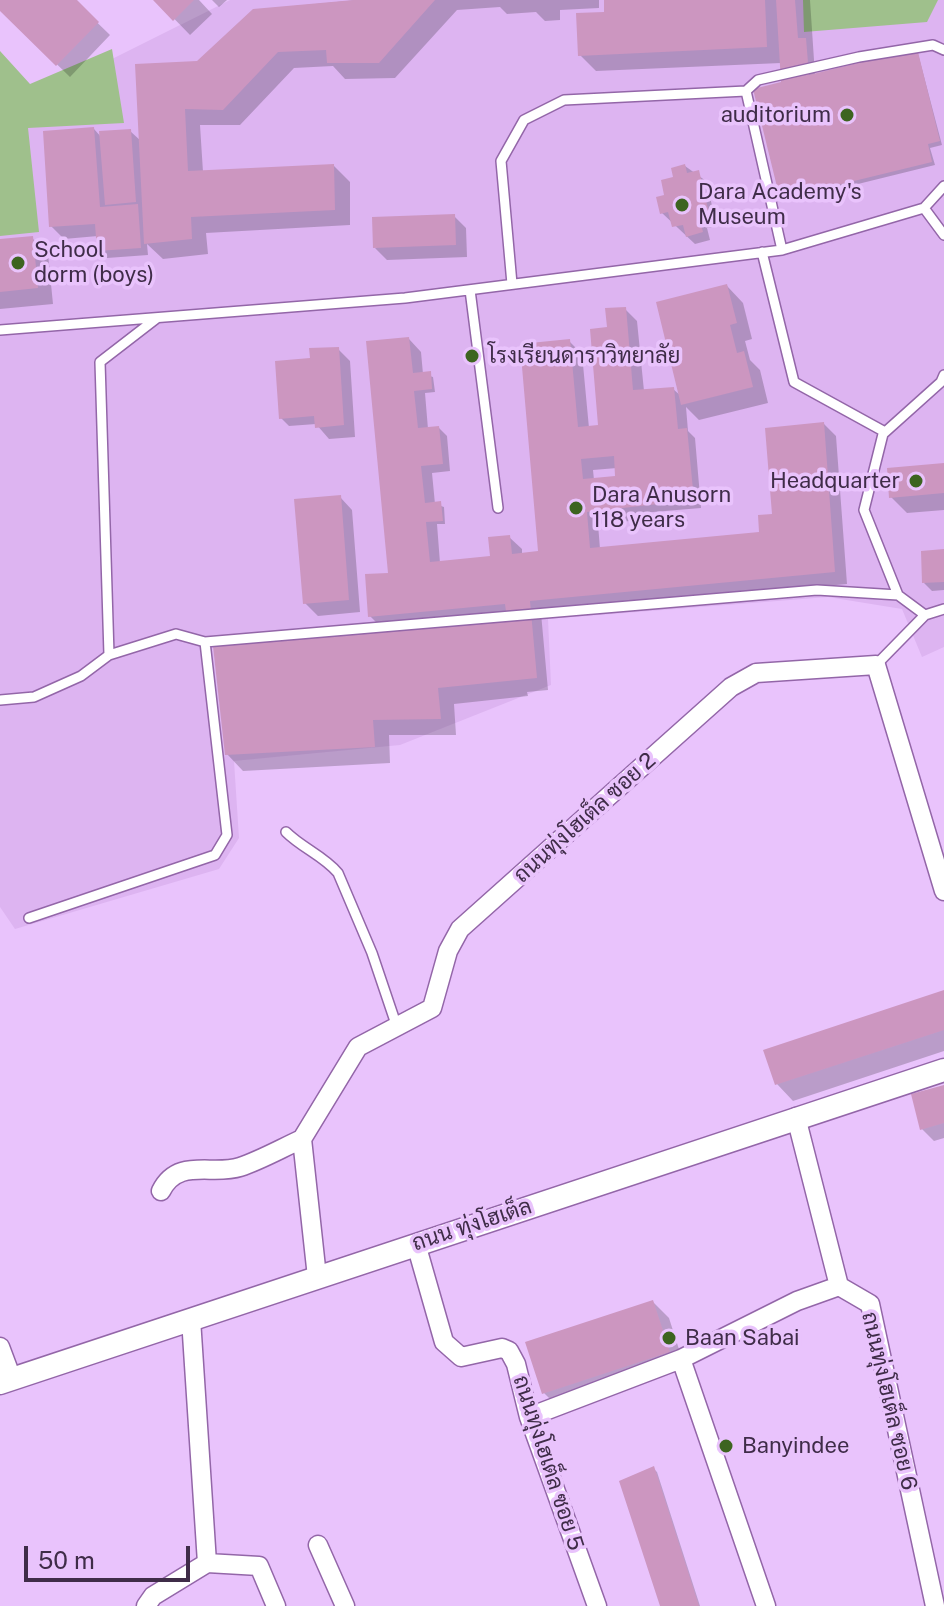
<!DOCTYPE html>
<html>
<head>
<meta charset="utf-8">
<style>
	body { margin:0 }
	#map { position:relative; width:944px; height:1606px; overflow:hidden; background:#e9c3fc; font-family:"Public Sans",sans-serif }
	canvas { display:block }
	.scale { position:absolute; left:24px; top:1546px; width:166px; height:36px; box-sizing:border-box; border:4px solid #3f2c48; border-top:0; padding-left:10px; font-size:24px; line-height:28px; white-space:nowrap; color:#3f2c48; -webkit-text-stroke:6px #e9c3fc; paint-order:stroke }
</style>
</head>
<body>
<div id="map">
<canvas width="944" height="1606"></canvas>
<div class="scale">50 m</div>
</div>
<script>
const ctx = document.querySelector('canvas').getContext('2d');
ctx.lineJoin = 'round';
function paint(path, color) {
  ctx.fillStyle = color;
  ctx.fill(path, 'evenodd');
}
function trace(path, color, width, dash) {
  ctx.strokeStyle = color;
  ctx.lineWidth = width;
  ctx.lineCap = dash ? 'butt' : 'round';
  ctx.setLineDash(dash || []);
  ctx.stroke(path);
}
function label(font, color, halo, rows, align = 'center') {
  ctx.font = font + ' "Public Sans",Sarabun,sans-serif';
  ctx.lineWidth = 7;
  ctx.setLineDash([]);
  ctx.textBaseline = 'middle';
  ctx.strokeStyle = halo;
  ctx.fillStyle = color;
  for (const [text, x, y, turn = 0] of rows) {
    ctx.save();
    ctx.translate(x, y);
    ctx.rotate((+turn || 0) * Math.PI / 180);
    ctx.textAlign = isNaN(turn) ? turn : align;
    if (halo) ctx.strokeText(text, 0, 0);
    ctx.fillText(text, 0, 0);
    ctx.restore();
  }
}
const built = new Path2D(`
	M230 0H944V647L922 657 902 609 828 597 548 619 551 685 400 745 234 761 239 838 219 869 15 929 0 907V115Z`);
const green = new Path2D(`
	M803 0H938L927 22 804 32Z
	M112 49 124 123 28 128 39 232 0 236V51L30 84Z`);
const shadow = new Path2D(`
	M0 0H74L110 35 70 77 0 9Z
	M156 0H199L212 14 190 35Z
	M212 0H227L219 7Z
	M357 0H604H599V8L560 10V20L545 21 536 12 507 14 500 7 457 10 395 78 345 79 333 66 294 68 240 125H200L203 172 334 166 350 182V225L206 233 208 254 163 259 147 244 148 255 107 258 99 250 98 236 64 239 51 226 94 129 102 138 130 131 141 141 198 63 254 10Z
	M606 0H810L815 75 917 50 942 145 930 148 935 165 785 202 782 198 785 83 781 63 596 71 580 55 606 14Z
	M685 166 706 181 717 226 707 228 710 240 695 244 662 213 675 178Z
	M454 216 466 228 467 257 387 260 375 248Z
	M32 238 48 254 53 304 0 309V241Z
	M727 286 743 303 752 339 745 341 750 360 760 370 768 403 699 420 686 407 688 431 695 438 701 508 629 514 630 521 598 524 600 549 761 534 824 424 836 436 847 584 541 613 548 690 527 692 528 696 454 704 456 735H389L390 763 243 771 227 754 382 628 370 616 390 575 409 339 421 352 423 374 433 377 435 392 425 393 428 429 439 428 447 436 450 471 432 473 435 504 444 507 445 524H437L440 563 492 558 509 537 522 549V555L541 553 569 341 582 354 589 428 601 427 609 329 625 309 637 321 644 391 673 389 681 396ZM617 468 618 477 594 480 593 470Z
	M338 349 350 361 355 437 329 439 316 424 289 426 281 418 312 360Z
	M944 465V510L907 513 891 497Z
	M340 497 352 510 360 612 318 616 305 603Z
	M944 551V590L932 591 924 583Z
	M944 993V1051L793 1101 777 1084Z
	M944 1087V1138L934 1141 922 1129Z
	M653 1302 669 1318 685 1368 560 1409 544 1393Z
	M654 1469 657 1472 700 1606H662Z`);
const building = new Path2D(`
	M0 0H77L99 22 56 66 0 11Z
	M153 0H194L173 21Z
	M354 0H435L379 63H327L326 50 278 52 223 110 185 109 188 171 334 164 335 210 191 217 192 239 144 244 135 64 197 61 253 9Z
	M604 0H765L767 47 578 56 576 13 604 12Z
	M776 0H795L798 38H806L809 75 917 48 940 141 928 144 932 162 780 199 753 89 781 82Z
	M94 127 100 207 138 204 141 248 97 251 95 224 49 227 43 131Z
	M131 129 136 202 105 205 99 131Z
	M685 164 687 173 699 170 710 218 700 221 703 232 686 237 683 225 672 227 668 212 660 214 656 197 664 195 661 180 673 177 671 168Z
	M455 214 456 245 373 248 372 217Z
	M33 236 38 288 0 292V239Z
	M727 284 737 323 730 325 737 353 744 351 753 387 681 405 656 302Z
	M626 307 633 390 674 387 678 429 687 428 694 500 587 512 590 548 759 532 758 515 772 514 765 428 824 422 835 572 530 601 537 678 438 688 441 719 373 720 375 747 225 755 213 646 507 619 505 604 368 617 365 574 388 573 366 341 409 337 413 373 431 371 432 389 414 391 418 428 439 426 443 464 421 466 425 503 441 501 443 521 426 522 430 562 490 556 488 537 510 535 512 554 538 551 520 344 570 339 578 427 598 425 590 329 607 327 605 308ZM614 456 615 476 583 479 581 459Z
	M339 347 344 425 315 428 314 416 279 419 275 361 310 358 309 348Z
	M944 463V493L889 498 887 468Z
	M341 495 349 600 303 604 294 499Z
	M944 549V582L922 583 921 551Z
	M944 990V1030L775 1085 763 1050Z
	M944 1085V1123L920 1130 911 1094Z
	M653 1300 670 1352 542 1394 525 1342Z
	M654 1466 699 1606H660L619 1481Z`);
const service = new Path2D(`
	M924 208 944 235
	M782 250 746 91 758 80 859 57 933 45 944 50
	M762 252 794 382 885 432
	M512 284 501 161 524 120 564 100 746 91
	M470 290 498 508
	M0 330 405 298 782 250 924 208 944 186
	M925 615 898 595 864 510 883 434 941 382 944 375
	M109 655 100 362 157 318
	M876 665 925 615 944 609
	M0 700 34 697 81 676 109 655 176 634 205 642 817 590 898 595
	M286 832C302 848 324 856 338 873L372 953 397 1027
	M29 918 215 855 227 835 205 642`);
const minor = new Path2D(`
	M796 1117 839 1286 870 1304 935 1606
	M161 1191C178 1157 212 1176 240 1167 261 1160 282 1148 302 1139
	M416 1244 444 1342 461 1357 502 1348 509 1351 516 1364 529 1417 597 1606
	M317 1277 302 1139 358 1047 432 1008 448 951 460 929 731 687 756 673 876 665 944 891
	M191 1319 207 1563
	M0 1347 12 1379
	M681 1359 766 1606
	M529 1417 681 1359 797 1301 839 1286
	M318 1545 345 1606
	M146 1606 153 1596 207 1563 259 1566 276 1606`);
const tertiary = new Path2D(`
	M0 1383 944 1070`);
const markers = [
	[847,115,8,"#3d6420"],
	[682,205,8,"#3d6420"],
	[18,263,8,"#3d6420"],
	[472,356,8,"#3d6420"],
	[916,481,8,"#3d6420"],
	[576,508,8,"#3d6420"],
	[669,1338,8,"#3d6420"],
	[726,1446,8,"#3d6420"]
];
const poiNames = [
	["auditorium",831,115,"right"],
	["Dara Academy's",698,192],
	["Museum",698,217],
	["School",34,250],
	["dorm (boys)",34,275],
	["โรงเรียนดาราวิทยาลัย",488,356],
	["Headquarter",900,481,"right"],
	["Dara Anusorn",592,495],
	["118 years",592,520],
	["Baan Sabai",685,1338],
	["Banyindee",742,1446]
];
const streetNames = [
	["ถนนทุ่งโฮเต็ล ซอย 2",585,818,-42],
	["ถนน ทุ่งโฮเต็ล",472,1225,-18],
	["ถนนทุ่งโฮเต็ล ซอย 6",889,1401,77],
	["ถนนทุ่งโฮเต็ล ซอย 5",548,1463,72]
];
paint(built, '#ddb4f1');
paint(green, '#9fc08c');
paint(shadow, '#0003');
paint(building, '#cc96c0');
trace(service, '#9366a8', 12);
trace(minor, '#9366a8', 21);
trace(tertiary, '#9366a8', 25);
trace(service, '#fff', 9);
trace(minor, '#fff', 18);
trace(tertiary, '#fff', 22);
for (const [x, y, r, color] of markers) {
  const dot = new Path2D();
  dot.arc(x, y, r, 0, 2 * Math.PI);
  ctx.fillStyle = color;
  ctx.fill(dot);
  trace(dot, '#e9c3fc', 3);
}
label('22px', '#3f2c48', '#e9c3fc', poiNames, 'left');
label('22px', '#3f2c48', '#e9c3fc', streetNames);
</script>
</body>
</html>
